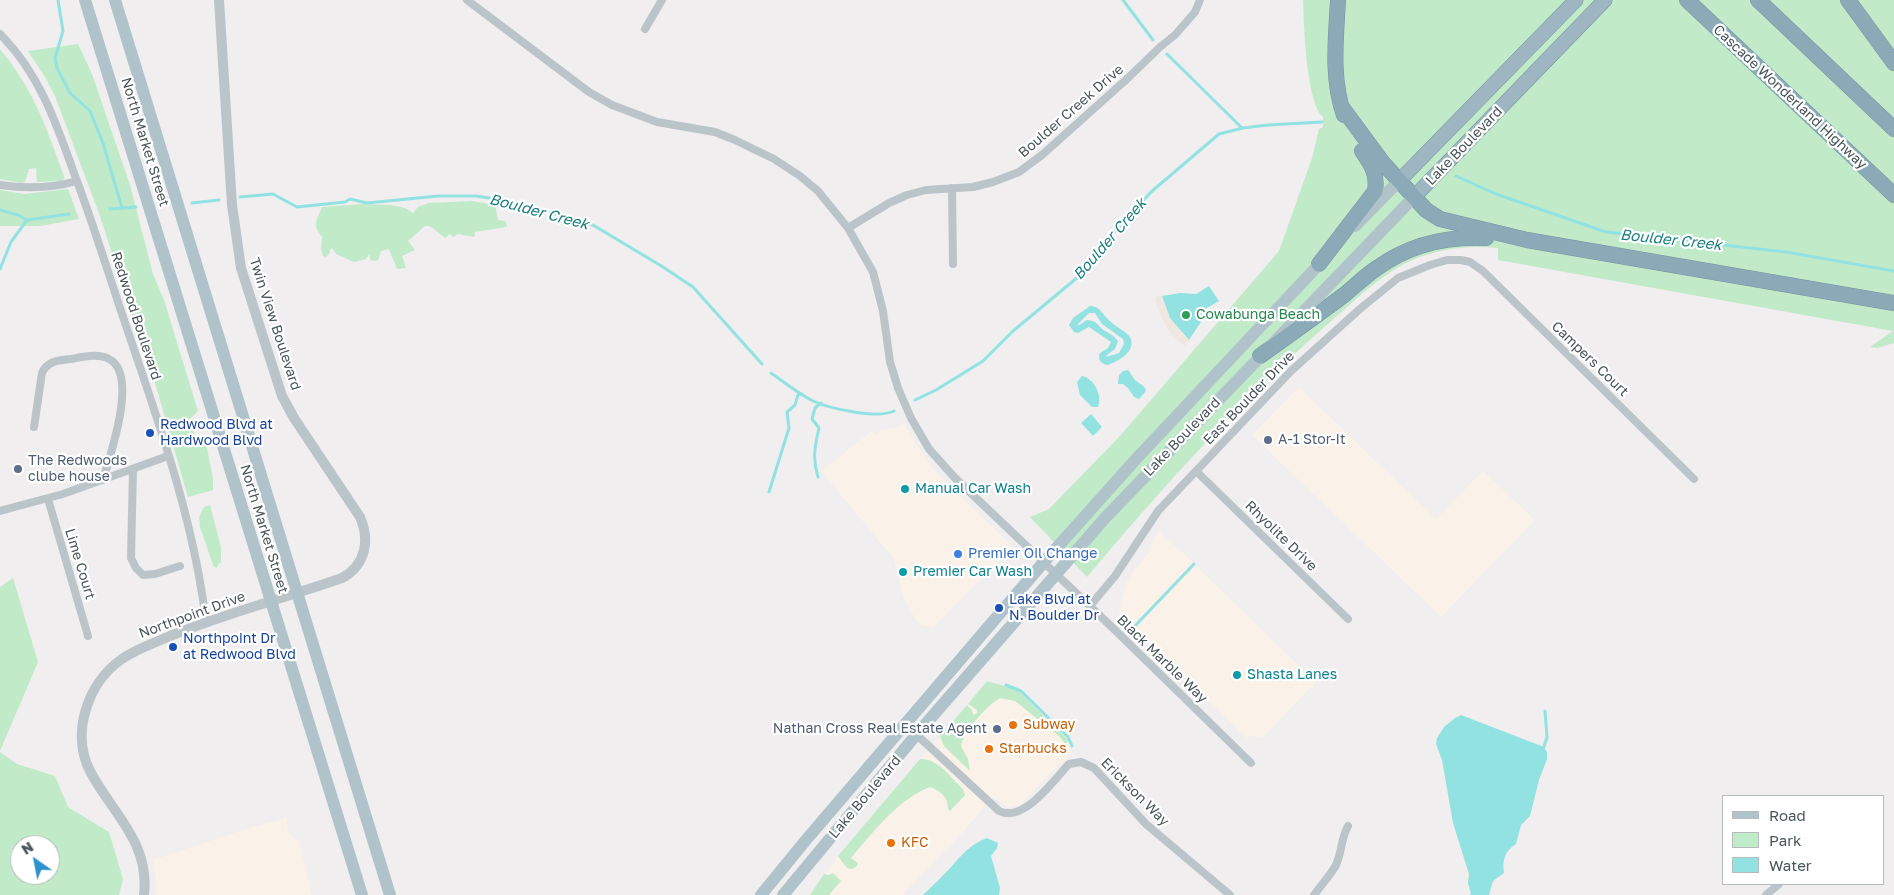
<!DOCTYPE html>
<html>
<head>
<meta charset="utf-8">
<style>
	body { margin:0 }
	#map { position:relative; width:1894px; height:895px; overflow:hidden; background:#f0eeef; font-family:"Golos Text",sans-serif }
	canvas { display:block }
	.legend { position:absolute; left:1722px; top:795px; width:162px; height:90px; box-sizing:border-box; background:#fff; border:1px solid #b6bbbd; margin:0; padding:6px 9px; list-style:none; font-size:15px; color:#485559 }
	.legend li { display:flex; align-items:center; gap:10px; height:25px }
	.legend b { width:25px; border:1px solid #b6bbbd }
	.north { position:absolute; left:10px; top:835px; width:50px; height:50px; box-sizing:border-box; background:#fff; border:1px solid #b6bbbd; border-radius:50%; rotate:327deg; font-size:14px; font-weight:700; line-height:20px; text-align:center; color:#485559 }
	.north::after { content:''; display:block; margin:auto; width:18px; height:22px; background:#2d93cc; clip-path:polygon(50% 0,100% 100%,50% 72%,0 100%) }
</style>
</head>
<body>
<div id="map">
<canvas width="1894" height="895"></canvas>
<ul class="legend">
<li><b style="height:6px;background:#b1c3ca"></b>Road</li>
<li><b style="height:14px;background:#c1eac8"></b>Park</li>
<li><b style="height:14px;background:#93e2e2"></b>Water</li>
</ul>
<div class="north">N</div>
</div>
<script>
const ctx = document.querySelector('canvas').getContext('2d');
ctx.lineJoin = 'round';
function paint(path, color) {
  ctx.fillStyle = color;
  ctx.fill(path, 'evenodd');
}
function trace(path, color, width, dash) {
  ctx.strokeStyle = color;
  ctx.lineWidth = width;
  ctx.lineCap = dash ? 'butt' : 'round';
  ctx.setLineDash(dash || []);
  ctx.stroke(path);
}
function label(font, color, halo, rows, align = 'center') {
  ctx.font = font + ' "Golos Text",sans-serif';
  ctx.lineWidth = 4.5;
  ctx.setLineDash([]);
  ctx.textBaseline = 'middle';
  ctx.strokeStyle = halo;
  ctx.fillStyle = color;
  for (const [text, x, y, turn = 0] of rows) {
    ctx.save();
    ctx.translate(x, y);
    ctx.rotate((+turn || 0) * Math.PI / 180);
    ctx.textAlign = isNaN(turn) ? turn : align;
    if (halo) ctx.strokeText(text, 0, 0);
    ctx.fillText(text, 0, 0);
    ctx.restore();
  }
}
const commercial = new Path2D(`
	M1299 387 1436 519 1483 471 1535 520 1441 617 1252 435Z
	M903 423 931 466 946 482 1013 547 937 624 932 627 921 625 915 618 903 597 894 559 821 471 872 431 875 434 881 430 895 428Z
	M1159 531 1163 534 1162 535 1192 561 1193 564 1132 628 1119 615 1121 600 1126 583 1135 569 1151 550 1149 548 1154 541 1152 540Z
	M1194 564 1316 682 1263 737 1251 736 1247 738 1133 629Z
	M987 681 1002 687 1007 686 1016 689 1021 692 1067 737 1073 755 1057 766 1020 805 1007 807 993 797 963 832 904 893 906 895H810L838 856Z
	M287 818V830L290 835 294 839 299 840 312 895H156V879L153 860 252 827Z`);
const green = new Path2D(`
	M1303 0H1894V343L1878 348 1870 347 1893 331 1498 260V248C1467 245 1435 249 1406 263 1377 278 1353 302 1329 323 1241 400 1162 488 1087 577L1030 517 1049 509 1120 436 1279 251 1312 158 1319 129 1323 127V117C1306 102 1304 24 1303 0Z
	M78 44 92 74 130 185 153 274 164 300 198 411 189 420 197 440 205 438 213 479V490L188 497 153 376 135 324 100 216 55 96 45 77 28 51Z
	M0 49C34 90 46 127 64 176V179L61 181 37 182 36 168 29 169 25 182 21 183 0 179Z
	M68 189 79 219 40 226H0V190L24 194Z
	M472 201 495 205 498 220 505 221 507 224 506 227 475 232 474 237 458 234 453 237 450 234 445 238 430 226H425L408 241 415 250 402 256 406 268 397 269 389 249 381 251 378 260 374 261 370 260V254L366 259 354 262 336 254 332 248 330 250V253L326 257 323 256 321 249 322 237C312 224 316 222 322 207L363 204 391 205 405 208 413 213 418 207 429 203Z
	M210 505 221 547V563H219L217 568 214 567 212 562 200 527 199 517 204 507Z
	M13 578 38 662 0 751V587Z
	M987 681C998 685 1008 686 1018 690L1069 741 1065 744 1060 737 1015 701 1000 698C988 704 962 733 961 746L968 759 970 771 944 746 940 736 967 705 972 710 973 715 977 713V710L968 704Z
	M0 752 17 764 55 776 68 807 109 832 123 879 119 895H0ZM20 845H50V875H20Z
	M920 759C938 758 951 778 963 789L965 795 950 811 948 809C948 797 941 791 930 787 898 799 873 832 851 858L858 863 857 866 852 869 847 868 838 856Z
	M833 873 841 881 829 895H810L824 874 829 875Z`);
const sand = new Path2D(`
	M1162 296 1167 311 1185 337 1189 340 1185 346C1169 335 1158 316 1155 297Z`);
const water = new Path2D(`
	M1209 286 1219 301 1205 309 1201 322 1189 340 1170 318 1162 296 1180 293 1196 294Z
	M1090 306C1101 306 1103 316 1111 322 1116 327 1127 332 1130 337 1137 352 1118 361 1108 365 1101 365 1097 358 1100 353L1108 348 1111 342 1089 327 1078 333 1074 332 1069 325 1073 318ZM1089 313H1095L1102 324 1123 339 1124 344 1119 353 1106 357 1107 355 1115 349 1118 341C1114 336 1111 334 1105 331 1097 326 1099 321 1087 320L1079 325H1077Z
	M1128 370C1131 373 1132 377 1135 380 1140 385 1144 384 1146 391L1139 399 1134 397 1128 388 1123 384H1118L1119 375 1123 371Z
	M1082 376C1094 378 1103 396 1098 407H1092L1080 395 1077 382Z
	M1091 414 1102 427 1093 436 1081 423Z
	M1461 715 1544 747 1547 752V759L1539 780 1530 816 1521 825 1516 844C1505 851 1502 860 1504 873L1493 881 1489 895H1469L1471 894 1468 883 1469 874 1453 823 1442 760 1436 744 1437 738 1444 727 1455 718Z
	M987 838 998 843 997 848 991 856 1000 888 999 895H923C932 886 942 877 951 867 962 855 970 844 987 838Z`);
const stream = new Path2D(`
	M58 0 63 31 55 58 57 68 70 93 90 111 103 143 122 208
	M1123 0 1153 40
	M1167 54 1242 128
	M1456 176 1496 194 1606 232 1786 252 1894 271
	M240 197 273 194 297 207 345 202 350 199 367 203 438 196H476L514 202 593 225 663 267 693 287 762 364
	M192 203 219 200
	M110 209 136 207
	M0 210 18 215 27 220 69 214
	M0 269 11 242 27 220
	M771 373C784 382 799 394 813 401 831 409 877 419 894 411
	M915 400 936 390 983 361 1013 331 1078 277 1107 240 1151 192 1219 134 1243 128 1268 125 1322 122
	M818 477C812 459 815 445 819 428L812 419 815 408 821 403
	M769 492 789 428 787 412 795 405 798 395 802 394
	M1133 628 1194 564
	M1006 685 1021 691 1068 737 1072 746
	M1544 747 1547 737 1545 711`);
const minor = new Path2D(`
	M467 0 589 92 612 105 657 122 715 132 735 140 774 159 800 176 818 191 848 228 873 272 883 311 890 362 898 388 911 418 929 449 955 478 1116 631 1251 763
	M645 29 662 0
	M0 34C39 73 56 122 74 173 90 215 104 259 118 302 153 407 193 512 206 622
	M0 185C26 189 52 188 77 181
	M952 188 953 264
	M848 228 889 203 907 195 926 190 973 187 993 182 1019 172 1042 155 1128 78 1160 47 1175 35 1195 12 1200 0
	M34 427 42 373C47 361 59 360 71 359 83 357 98 353 109 359 139 374 110 455 103 480
	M133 469 131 558 136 568 143 575 155 574 180 566
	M1196 471 1348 619
	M48 499 88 636
	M0 511 63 494 168 456
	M1090 606 1115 576 1158 511 1291 371 1361 308 1398 278 1430 265 1447 260H1461L1470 262 1483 271 1694 479
	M905 724 999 811C1024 823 1053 781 1069 764L1081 762 1094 768 1146 824 1230 895
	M1314 895C1321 885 1330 876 1336 865 1342 852 1341 838 1348 826
	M1766 895 1779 884`);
const tertiary = new Path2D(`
	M144 895C150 843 114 815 91 773 70 735 87 683 122 659 136 649 154 643 170 636 226 613 285 598 342 578 366 565 370 540 360 517L294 418 282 396 241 268 232 205 219 0`);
const primary = new Path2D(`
	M85 0 362 895
	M115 0 390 895
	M1355 226 1399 181
	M761 895 806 840 1043 563 1137 458 1326 257
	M783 895 916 735 1105 518 1414 197`);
const trunk = new Path2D(`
	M1399 181 1576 0
	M1414 197 1605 0`);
const motorway = new Path2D(`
	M1338 0C1336 38 1331 78 1344 115
	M1687 0 1894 195
	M1758 0 1894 129
	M1848 0 1894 63
	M1341 106 1383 163 1426 210 1440 219 1527 240 1894 303
	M1319 264 1375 191C1378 174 1371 164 1362 151
	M1260 356C1288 336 1316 316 1344 295 1355 286 1365 276 1377 268 1409 245 1447 236 1486 238`);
const markers = [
	[1186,315,5,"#2e9e5b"],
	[150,433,5,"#1a4fb4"],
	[1268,440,5,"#5c6f8a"],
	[18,469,5,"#5c6f8a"],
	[905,489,5,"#0f9aa8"],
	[958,554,5,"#3f7fe0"],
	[903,572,5,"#0f9aa8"],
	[999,608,5,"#1a4fb4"],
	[173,647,5,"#1a4fb4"],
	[1237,675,5,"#0f9aa8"],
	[1013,725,5,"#e8710a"],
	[997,729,5,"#5c6f8a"],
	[989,749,5,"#e8710a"],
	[891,843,5,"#e8710a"]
];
const streetNames = [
	["Cascade Wonderland Highway",1790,97,43],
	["Boulder Creek Drive",1071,111,-41],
	["North Market Street",145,142,73],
	["Lake Boulevard",1464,146,-46],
	["Redwood Boulevard",136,316,72],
	["Twin View Boulevard",275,324,72],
	["Campers Court",1590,359,44],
	["East Boulder Drive",1249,398,-46],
	["Lake Boulevard",1182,437,-46],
	["North Market Street",264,529,73],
	["Rhyolite Drive",1281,536,44],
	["Lime Court",80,564,73],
	["Northpoint Drive",192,615,-20],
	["Black Marble Way",1162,659,44],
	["Erickson Way",1135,792,45],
	["Lake Boulevard",865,797,-50]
];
const leisureNames = [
	["Cowabunga Beach",1196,315]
];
const transitNames = [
	["Redwood Blvd at",160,425],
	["Hardwood Blvd",160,441],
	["Lake Blvd at",1009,600],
	["N. Boulder Dr",1009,616],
	["Northpoint Dr",183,639],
	["at Redwood Blvd",183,655]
];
const serviceNames = [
	["A-1 Stor-It",1278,440],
	["The Redwoods",28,461],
	["clube house",28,477],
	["Nathan Cross Real Estate Agent",987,729,"right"]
];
const cultureNames = [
	["Manual Car Wash",915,489],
	["Premier Car Wash",913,572],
	["Shasta Lanes",1247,675]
];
const shopNames = [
	["Premier Oil Change",968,554]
];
const foodNames = [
	["Subway",1023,725],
	["Starbucks",999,749],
	["KFC",901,843]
];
const waterNames = [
	["Boulder Creek",539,212,15],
	["Boulder Creek",1110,239,-49],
	["Boulder Creek",1671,240,6]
];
paint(commercial, '#faf1e9');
paint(green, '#c1eac8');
paint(sand, '#f0e8e0');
paint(water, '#93e2e2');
trace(stream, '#93e2e2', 3);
trace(trunk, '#7695a3', 15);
trace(motorway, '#7695a3', 16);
trace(minor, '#bbc5c9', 8);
trace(tertiary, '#bbc5c9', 10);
trace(primary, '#b1c3ca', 12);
trace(trunk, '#9eb6c1', 14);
trace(motorway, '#8baab8', 15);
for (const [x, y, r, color] of markers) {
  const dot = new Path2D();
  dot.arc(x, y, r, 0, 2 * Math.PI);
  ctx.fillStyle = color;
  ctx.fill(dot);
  trace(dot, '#fff', 2);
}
label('14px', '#485559', '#fff', streetNames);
label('14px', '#27864d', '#fff', leisureNames, 'left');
label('14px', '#164399', '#fff', transitNames, 'left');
label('14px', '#4e5e75', '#fff', serviceNames, 'left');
label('14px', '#0d838f', '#fff', cultureNames, 'left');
label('14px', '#366cbe', '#fff', shopNames, 'left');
label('14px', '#c56008', '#fff', foodNames, 'left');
label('italic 15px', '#1a7e7e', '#fff', waterNames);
</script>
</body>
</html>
